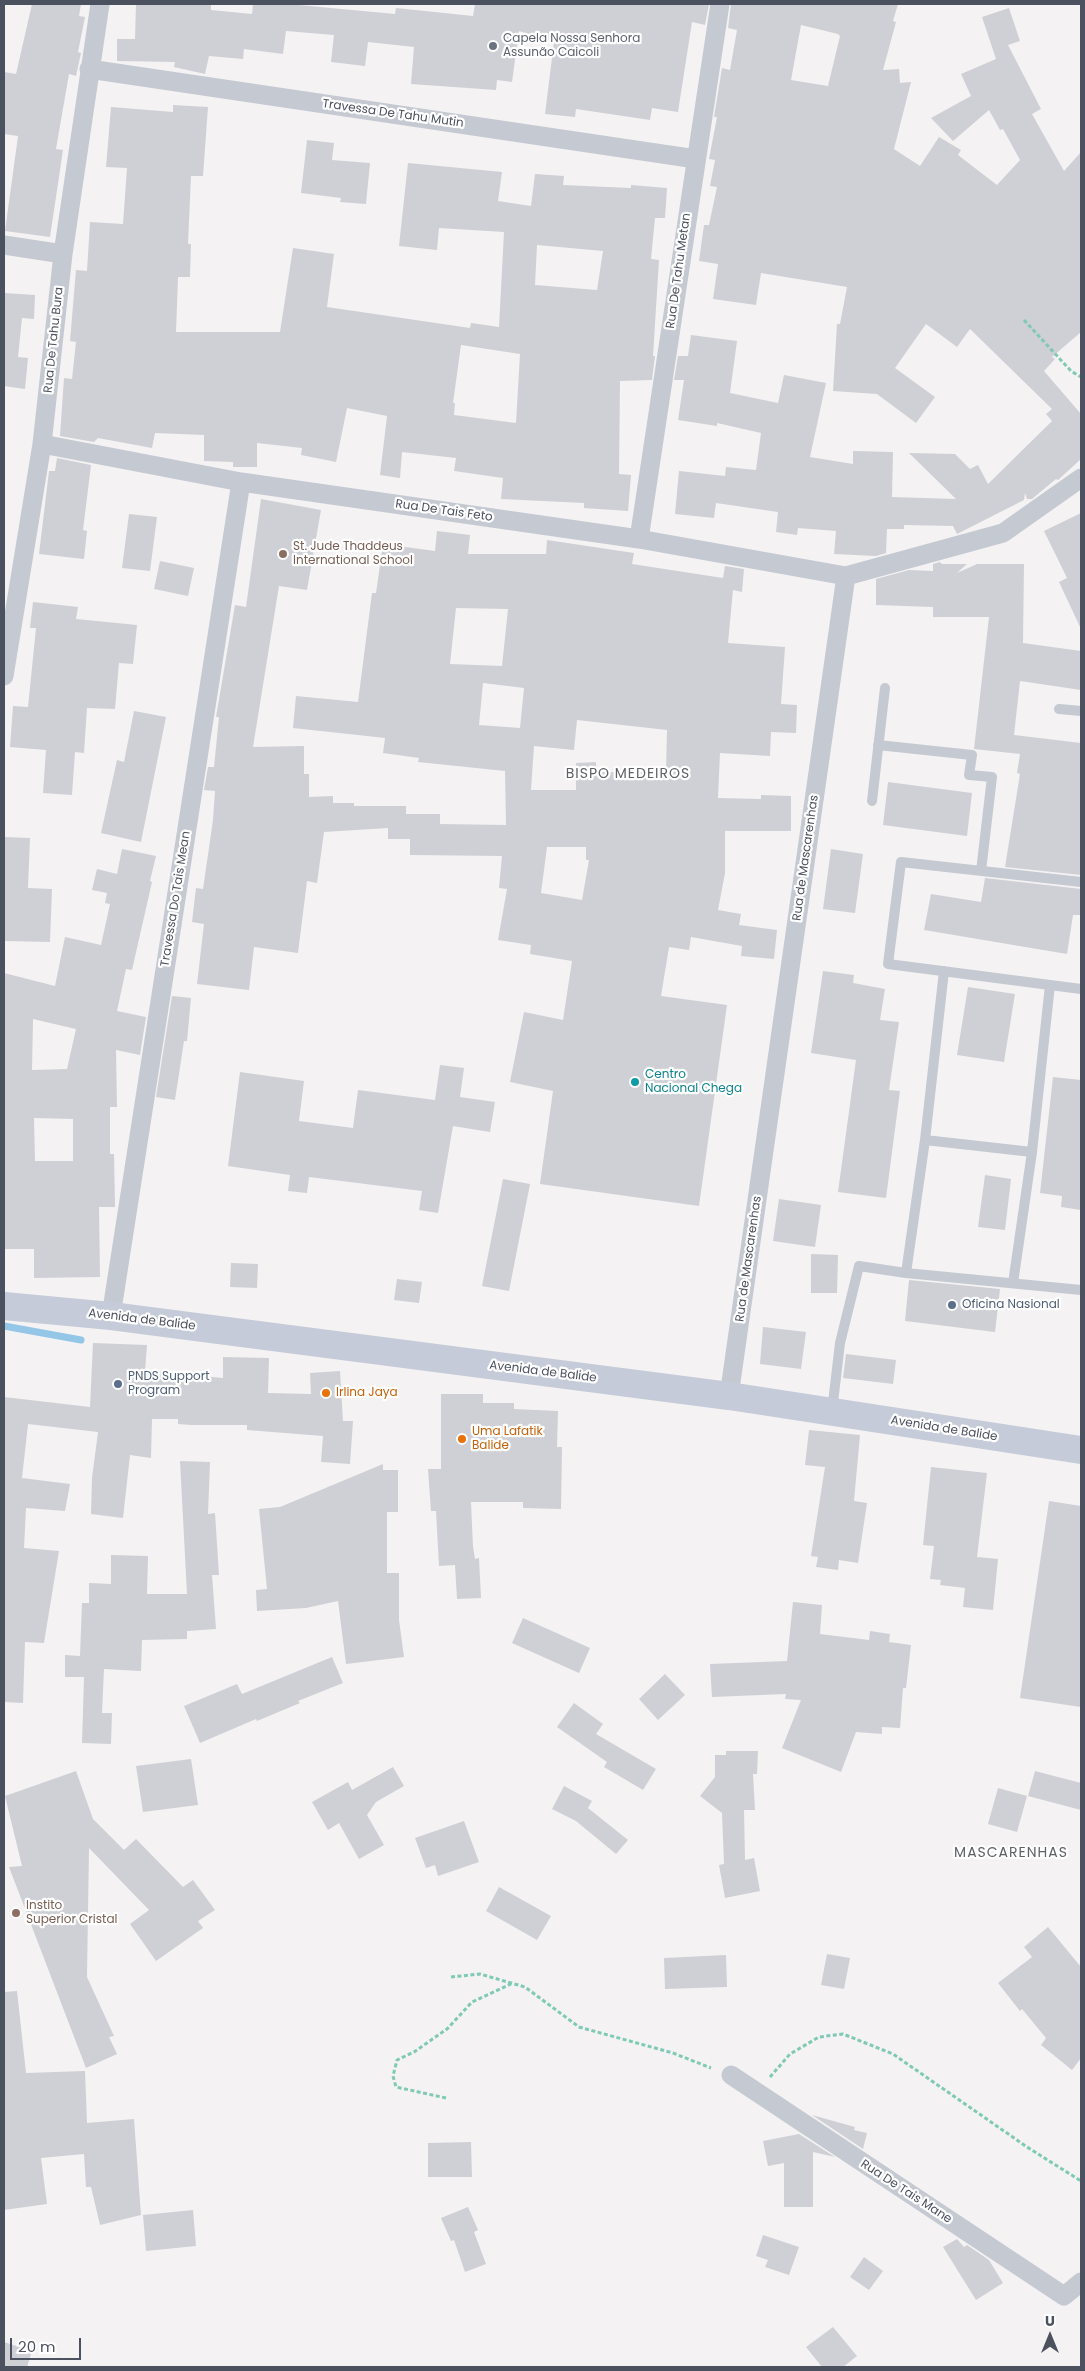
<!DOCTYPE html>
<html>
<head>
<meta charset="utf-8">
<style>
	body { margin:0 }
	#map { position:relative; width:1085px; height:2371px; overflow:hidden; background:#f4f2f2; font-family:Poppins,sans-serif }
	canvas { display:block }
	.frame { position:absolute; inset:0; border:5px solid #4b515e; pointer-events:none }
	.north { position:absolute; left:1025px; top:2311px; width:50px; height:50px; -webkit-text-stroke:4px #fff; paint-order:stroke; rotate:0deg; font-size:14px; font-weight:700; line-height:20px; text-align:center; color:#4b515e }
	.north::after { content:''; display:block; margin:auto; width:18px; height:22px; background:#4b515e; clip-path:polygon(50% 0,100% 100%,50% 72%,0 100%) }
	.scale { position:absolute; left:10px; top:2338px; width:71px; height:22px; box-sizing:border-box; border:2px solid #4b515e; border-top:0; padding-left:6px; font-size:15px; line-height:18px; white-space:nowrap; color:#4b515e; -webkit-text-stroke:4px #fff; paint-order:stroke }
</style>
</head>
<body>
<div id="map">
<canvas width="1085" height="2371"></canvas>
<div class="frame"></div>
<div class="north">U</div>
<div class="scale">20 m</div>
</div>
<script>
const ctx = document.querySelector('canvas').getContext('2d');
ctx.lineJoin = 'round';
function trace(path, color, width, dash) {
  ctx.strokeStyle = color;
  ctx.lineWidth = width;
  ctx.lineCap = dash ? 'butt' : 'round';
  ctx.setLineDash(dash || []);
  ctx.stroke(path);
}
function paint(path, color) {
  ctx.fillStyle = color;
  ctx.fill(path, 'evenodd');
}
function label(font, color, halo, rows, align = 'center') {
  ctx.font = font + ' Poppins,sans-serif';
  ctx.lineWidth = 4.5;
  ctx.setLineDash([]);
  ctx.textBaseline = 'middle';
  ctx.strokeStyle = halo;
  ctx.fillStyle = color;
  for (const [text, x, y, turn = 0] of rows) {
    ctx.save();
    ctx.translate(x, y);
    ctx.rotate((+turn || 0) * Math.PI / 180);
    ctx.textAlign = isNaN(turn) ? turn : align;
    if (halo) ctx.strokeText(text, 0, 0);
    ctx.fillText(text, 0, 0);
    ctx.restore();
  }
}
const stream = new Path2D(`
	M4 1326 81 1340`);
const building = new Path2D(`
	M32 4H81L79 16 85 17 78 52 81 53 76 76 69 74 56 149 63 150 50 237 5 231 18 136 4 134V72L16 74Z
	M136 4H211V10L252 14 253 4H288L395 14 396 8 473 16 475 4H709L705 25 692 22 678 112 652 108 650 120 576 109 575 117 545 114 554 42 519 31 512 82 497 80 496 90 411 84 414 47 368 42 365 66 331 62 334 35 286 31 283 54 244 49 243 59 209 56 205 74 174 67 175 62 117 61V39H135Z
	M731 4H898L893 21 896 22 883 70 899 69 900 83 911 82 894 149 920 166 939 137 961 150 958 155 997 185 1020 160 1003 129 1000 130 989 110 953 141 931 118 971 96 961 74 996 59 982 17 1009 8 1020 41 1008 45 1041 109 1032 114 1064 171 1081 152V332L1052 357 1055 359 1044 371 1081 414V459L1058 480 1056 479 1032 499H1027L1025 493 1024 500 957 534 953 526 904 525V529H887L886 553 876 556 834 554 836 531 798 528 797 535 776 532 778 512 716 503 714 518 675 514 679 471 725 476 726 467 756 470 761 433 717 423V426L678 420 684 380H674L678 356H688L691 335 737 341 730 393 778 403 784 375 826 383 810 457 853 464V451L893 452 892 497 956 499 909 453 955 454 970 469 978 465 988 484 1052 421 1046 414 1052 409 970 329 957 347 926 324 895 368 935 397 916 423 877 394 833 391 837 324H840L847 287 761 273 756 305 713 299 718 264 699 261 704 225H709L717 187 710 186 715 160 709 159 717 117H714L722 68 730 70 737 30 728 28ZM801 25 838 34 840 36 828 86 791 80Z
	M173 105 208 107 203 176H191L188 244H191L190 277H178L176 332H280L293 248 334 254 327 307 470 328 471 323 499 327 504 232 439 228 437 250 399 246 408 163 502 172 498 201 531 206 535 174 564 176 563 185 631 188V185L667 188 665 218H655L651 259 659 260 653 356H655L652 380 620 381 619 474 631 475 628 511 584 508V503L501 499 503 478 454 471 456 458 402 452 400 478 380 475 387 416 347 408 336 462 301 455 302 448 257 443V467H233V462L204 461V435L155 433 152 448 98 438 94 442 60 436 64 378 72 379 76 342 70 341 76 270 87 271 90 222 123 224 127 168 106 167 111 107 173 112ZM537 245 603 251 597 290 535 285ZM461 345 520 354 516 423 454 415 455 403H453Z
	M307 140 334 143 332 160 370 163 366 204 340 202 341 198 301 193Z
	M4 293 35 295 34 319 22 318 18 357 28 358 25 389 4 386Z
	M57 458 91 465 83 530 87 531 84 559 39 554 49 471H55Z
	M261 499 321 510 307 590 279 586 253 747 304 746V774H309V797L333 796V803H354V806H406V814H440V824L506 825 505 771 418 762 419 758 383 753 385 738 293 728 296 696 358 702 372 593H376L383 544 435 551 437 531 470 535 468 554H546L547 540 634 553 632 564 723 578 725 566 744 569 742 592 733 590 728 643 785 647 781 704 797 705 796 733 771 732 770 756 720 753 718 798 761 799V795L791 796V831H725V873L718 910 741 914 739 925 777 930 774 959 741 956 742 946 691 937 689 950 669 947 661 996 727 1005 699 1206 540 1184 553 1091 510 1082 524 1012 563 1020 572 961 530 954 531 945 498 940 507 889 499 888 502 856 410 855V839H388V828L324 832 317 883 307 881 298 953 254 947 249 990 197 984 204 924 192 922 196 888 203 889 213 820 215 791 204 790 208 767H214L219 717H216L235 605 246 607ZM456 608 508 609 502 666 450 664ZM483 683 524 688 520 728 479 725ZM577 720 667 730 666 772H596V762L576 763V790H531L534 746 574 750ZM547 847H586V860H589L582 900 541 893Z
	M1081 513V629L1059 582 1067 578 1044 531Z
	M129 514 157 517 150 571 122 568Z
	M160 561 194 568 188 596 154 589Z
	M940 562 942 564H967L957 573 977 564H1024L1023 643 1081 651V690L1020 681 1014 735 1081 743V875L1005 867 1020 774 1017 773 1020 754 974 749 989 617H933V607L876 605V579L909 570 933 571V564Z
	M33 602 78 607 76 619 137 625 133 664 119 663 115 709 87 708 84 753 75 752 72 795 43 793 46 750 10 747 13 706 28 707 36 628H30Z
	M134 711 166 717 141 842 101 833 117 760 124 762Z
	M888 782 972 793 967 836 883 825Z
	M4 837 30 838 28 888 52 889 50 942 4 941Z
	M122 849 156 856 150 881 152 882 132 970 126 969 117 1011 146 1017 140 1055 116 1050 117 1107H110V1154H114L115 1207H99L100 1277 34 1278V1249H4V973L55 986 65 937 101 945 110 904 105 903 107 893 92 890 97 869 117 874ZM33 1019 76 1029 67 1069 32 1070ZM34 1118 73 1119V1161H35Z
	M831 849 863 854 855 913 823 909Z
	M985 878 1081 889V915H1073L1067 954 924 930 931 894 981 902Z
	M823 971 854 975 853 983 885 989 880 1020 899 1022 889 1090 900 1091 886 1198 838 1192 856 1060 811 1053Z
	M968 987 1015 994 1004 1062 957 1055Z
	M172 996 191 998 187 1041H184L175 1100 156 1097Z
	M440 1065 464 1068 460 1097 495 1102 490 1132 453 1126 438 1213 419 1210 422 1191 309 1177 307 1193 288 1191 290 1175 228 1166 240 1072 304 1081 299 1121 353 1128 358 1090 435 1100Z
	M1053 1077 1081 1080V1210L1061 1207 1062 1196 1040 1193Z
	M985 1175 1011 1179 1005 1230 978 1227Z
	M503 1179 530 1184 509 1291 482 1286Z
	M779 1199 821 1205 815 1247 773 1241Z
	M811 1254 838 1255 837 1293H811Z
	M231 1263 258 1264 257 1288 230 1287Z
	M397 1279 422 1282 419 1303 394 1300Z
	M909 1280 1000 1289 995 1332 905 1321Z
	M763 1327 806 1332 801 1369 760 1364Z
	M93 1343 147 1345 145 1371 223 1378V1357L269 1358 268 1393 311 1394 310 1373 340 1371 343 1421H353L350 1464 321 1462 323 1436 247 1430V1425H191L178 1424V1419H152L151 1458 130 1455 123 1518 91 1514 92 1478 98 1432 28 1424 22 1478 70 1484 65 1511 26 1508 24 1548 59 1551 44 1643 25 1642 23 1703 4 1702V1397L90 1407Z
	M846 1354 896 1360 893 1384 843 1378Z
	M441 1394H483V1403H514V1409L558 1411 557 1447H562L561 1509 523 1508V1502H471L473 1547 475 1559 479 1558 481 1598 457 1599 455 1565 439 1566 436 1511H431L428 1469H441Z
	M809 1430 860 1435 854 1501 867 1503 858 1563 839 1560 838 1570 816 1567 818 1557 811 1556 825 1467 805 1465Z
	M180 1461 210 1462 208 1514 215 1513 219 1575H212L216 1629 187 1631V1639L142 1640 141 1671 104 1669 102 1713H112L111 1744 82 1743 84 1677H65V1655L80 1656 82 1603H89V1583L111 1584V1555L148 1556 147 1594H187Z
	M383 1464V1470H398V1512H387V1573H399V1620L404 1657 346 1664 338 1601 306 1608 257 1611 256 1590 267 1589 259 1509 280 1507Z
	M931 1467 987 1473 977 1557 998 1559 993 1610 963 1607 965 1588 940 1585 941 1580 930 1579 934 1546 923 1545Z
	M1049 1501 1081 1506V1707L1020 1698Z
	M793 1602 822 1605 820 1634 869 1640 870 1631 890 1634 889 1642 911 1645 906 1688H903L900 1728 882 1727V1734L856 1732 841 1772 782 1748 801 1700 785 1699 786 1694 712 1697 710 1664 787 1661Z
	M523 1618 590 1648 579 1673 512 1643Z
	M332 1657 343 1683 298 1701 300 1703 257 1721 256 1719 200 1743 184 1706 237 1684 242 1694Z
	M665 1674 685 1695 658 1720 639 1699Z
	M574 1703 603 1724 596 1734 656 1769 643 1790 604 1767 607 1762 557 1727Z
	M726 1751H758L757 1774H753L755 1810H744L745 1860 754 1858 760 1891 725 1898 719 1865 724 1864 722 1813 700 1796 715 1777V1755H726Z
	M191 1759 198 1805 143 1812 136 1766Z
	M393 1767 404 1786 376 1802 367 1815 384 1845 359 1859 339 1823 328 1830 312 1802 348 1782 352 1790Z
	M76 1771 93 1819 124 1850 136 1839 183 1887 193 1880 215 1910 198 1921 203 1928 156 1961 130 1924 149 1910 89 1848 87 1977 114 2036 109 2037 117 2054 86 2068 9 1867 22 1866 5 1796Z
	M1035 1771 1081 1783V1810L1028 1796Z
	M564 1786 592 1801 588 1808 628 1840 616 1854 576 1821 552 1809Z
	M998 1788 1027 1796 1017 1832 988 1824Z
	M464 1821 479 1862 438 1876 435 1865 426 1868 415 1838Z
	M499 1887 551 1916 537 1940 486 1911Z
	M1048 1927 1081 1967V2058L1072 2070 1041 2045 1046 2038 1022 2009 1020 2011 998 1983 1032 1957 1024 1947Z
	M827 1954 850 1958 844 1989 821 1985Z
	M726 1955 727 1987 665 1989 664 1958Z
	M17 1991 26 2073 85 2071 87 2123 134 2119 141 2215 100 2225 91 2187H86L84 2154 41 2158 47 2204 4 2210V1992Z
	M812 2115 855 2127 854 2130 867 2133 863 2149Z
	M799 2134 835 2157 813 2152V2207H784V2163L768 2166 763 2141Z
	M471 2142 472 2177H428V2143Z
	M468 2207 478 2230 474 2232 486 2264 465 2272 454 2240 451 2241 441 2218Z
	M193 2210 196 2246 146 2251 143 2215Z
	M763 2235 799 2247 789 2275 765 2267 768 2260 756 2256Z
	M957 2239 964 2247 967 2245 989 2260 1003 2283 976 2300 943 2247Z
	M864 2257 883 2271 869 2290 850 2277Z
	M833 2327 857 2356 843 2367H822L806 2347Z
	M4 2342 32 2351 27 2367H4Z`);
const path = new Path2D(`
	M1024 320 1071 371 1081 377
	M451 1977 480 1974 525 1987 579 2027 673 2053 711 2068
	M770 2077 790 2054 819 2037 843 2034 893 2054 1027 2147 1081 2181
	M446 2098 396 2087 393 2076 397 2060 414 2052 447 2029 472 2002 511 1984`);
const lane = new Path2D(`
	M1059 709 1081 711
	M878 745 972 755 969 775 992 777 981 871
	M872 801 885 688
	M1081 882 901 862 888 964 1081 989
	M925 1140 1032 1152 1050 985
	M906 1273 925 1140 944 971
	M1013 1283 1032 1152
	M832 1411 840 1343 859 1266 906 1273 1081 1290`);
const street = new Path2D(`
	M89 69 696 159
	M4 245 63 254
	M42 444 241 482 639 539 846 576
	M639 539 720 4
	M4 676 42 444 63 254 100 4
	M111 1316 241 482
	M729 1396 846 576 1003 533 1081 478
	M731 2075 1064 2296 1081 2282`);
const secondary = new Path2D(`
	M4 1306 111 1316 729 1396 1081 1450`);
const markers = [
	[493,46,5,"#6b7280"],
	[283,554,5,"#8d6e63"],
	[635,1082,5,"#0f9aa8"],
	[952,1305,5,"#5c6f8a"],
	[118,1384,5,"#5c6f8a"],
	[326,1393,5,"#e8710a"],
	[462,1439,5,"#e8710a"],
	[16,1913,5,"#8d6e63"]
];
const worshipNames = [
	["Capela Nossa Senhora",503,39],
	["Assunão Caicoli",503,53]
];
const streetNames = [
	["Travessa De Tahu Mutin",393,114,8],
	["Rua De Tahu Metan",679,271,-82],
	["Rua De Tahu Bura",54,340,-84],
	["Rua De Tais Feto",444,511,8],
	["Rua de Mascarenhas",806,858,-82],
	["Travessa Do Tais Mean",176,899,-81],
	["Rua de Mascarenhas",749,1259,-82],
	["Avenida de Balide",142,1320,7],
	["Avenida de Balide",543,1372,7],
	["Avenida de Balide",944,1429,9],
	["Rua De Tais Mane",906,2192,33]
];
const educationNames = [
	["St. Jude Thaddeus",293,547],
	["International School",293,561],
	["Instito",26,1906],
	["Superior Cristal",26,1920]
];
const cultureNames = [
	["Centro",645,1075],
	["Nacional Chega",645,1089]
];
const serviceNames = [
	["Oficina Nasional",962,1305],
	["PNDS Support",128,1377],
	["Program",128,1391]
];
const foodNames = [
	["Irlina Jaya",336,1393],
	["Uma Lafatik",472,1432],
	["Balide",472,1446]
];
const neighbourhoodNames = [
	["BISPO MEDEIROS",628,774],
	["MASCARENHAS",1011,1853]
];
trace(stream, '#94c6e8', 7);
paint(building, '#cfd0d6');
trace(path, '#7ecab4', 3, [4, 2.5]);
trace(lane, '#c4c9d2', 10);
trace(street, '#c4c9d2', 19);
trace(secondary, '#c6cbd9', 28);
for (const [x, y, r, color] of markers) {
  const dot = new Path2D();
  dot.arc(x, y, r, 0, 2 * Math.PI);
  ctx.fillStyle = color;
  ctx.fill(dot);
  trace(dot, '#fff', 2);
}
label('12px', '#5b616d', '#fff', worshipNames, 'left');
label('12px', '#4b515e', '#fff', streetNames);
label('12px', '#785e54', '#fff', educationNames, 'left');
label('12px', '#0d838f', '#fff', cultureNames, 'left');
label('12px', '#4e5e75', '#fff', serviceNames, 'left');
label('12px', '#c56008', '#fff', foodNames, 'left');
ctx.letterSpacing = '1px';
label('14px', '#5f6166', '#fff', neighbourhoodNames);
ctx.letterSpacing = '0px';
</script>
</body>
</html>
